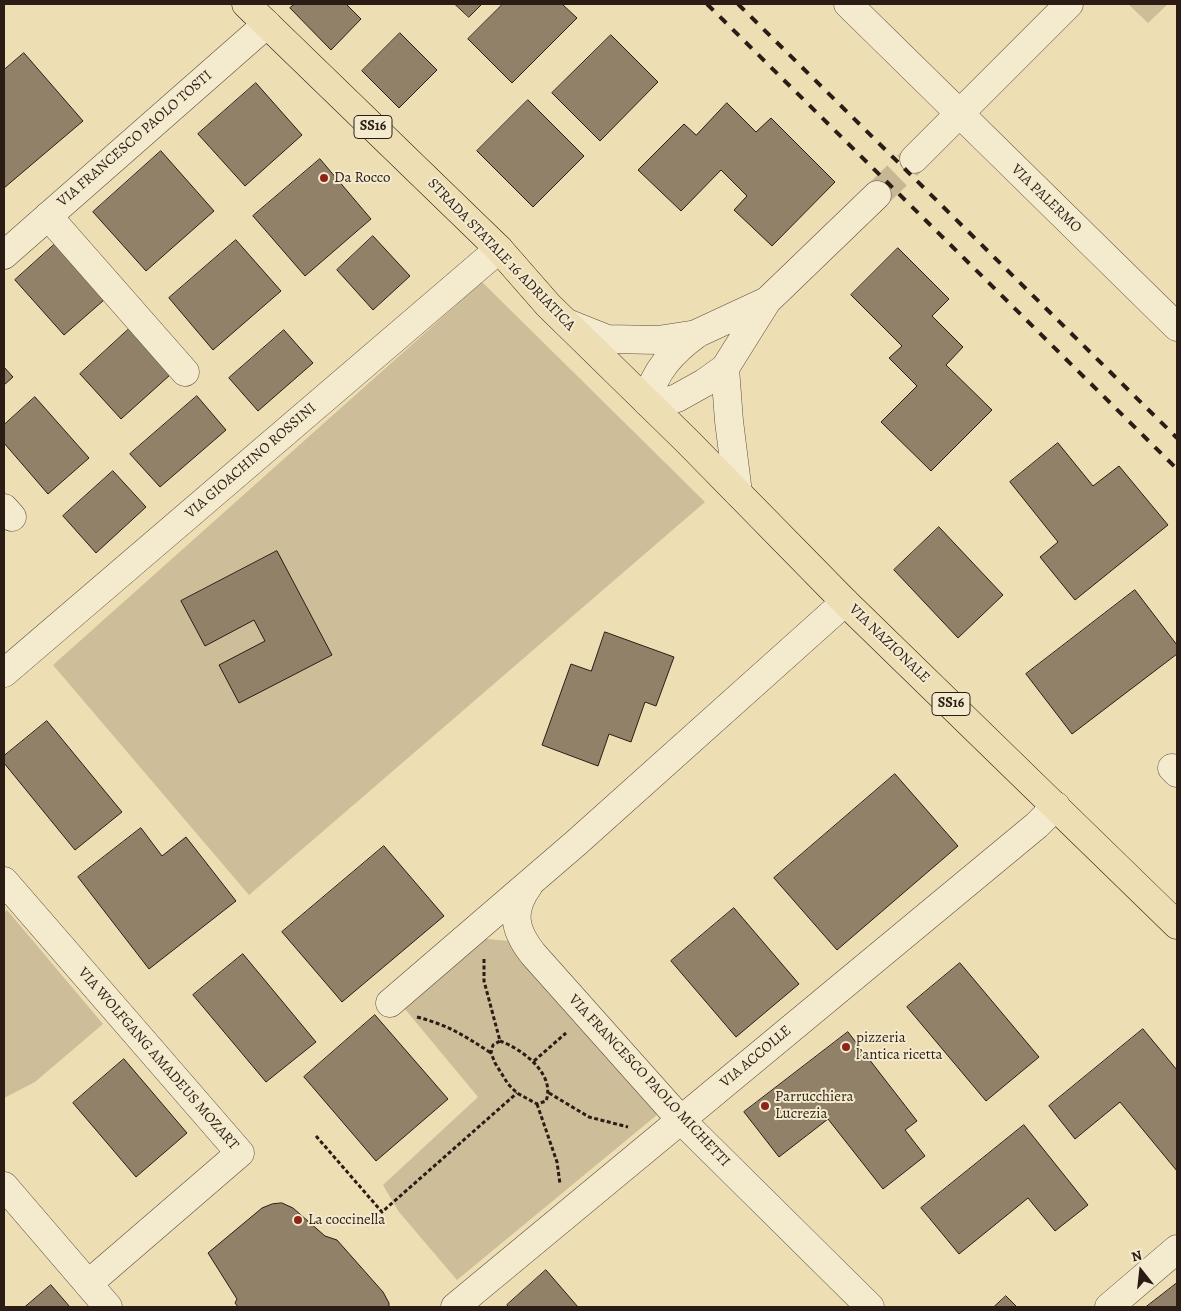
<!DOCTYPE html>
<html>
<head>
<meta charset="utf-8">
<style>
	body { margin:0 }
	#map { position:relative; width:1181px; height:1311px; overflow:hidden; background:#eedeb4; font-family:Alegreya,serif }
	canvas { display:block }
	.frame { position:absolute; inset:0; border:5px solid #2b1d16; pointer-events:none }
	.north { position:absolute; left:1116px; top:1246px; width:50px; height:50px; -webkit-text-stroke:4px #f4eace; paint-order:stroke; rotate:344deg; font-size:14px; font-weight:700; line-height:20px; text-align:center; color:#2b1d16 }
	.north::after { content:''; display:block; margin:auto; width:18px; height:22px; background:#2b1d16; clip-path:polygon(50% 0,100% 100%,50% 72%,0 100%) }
</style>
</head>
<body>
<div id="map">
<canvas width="1181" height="1311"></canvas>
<div class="frame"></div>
<div class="north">N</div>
</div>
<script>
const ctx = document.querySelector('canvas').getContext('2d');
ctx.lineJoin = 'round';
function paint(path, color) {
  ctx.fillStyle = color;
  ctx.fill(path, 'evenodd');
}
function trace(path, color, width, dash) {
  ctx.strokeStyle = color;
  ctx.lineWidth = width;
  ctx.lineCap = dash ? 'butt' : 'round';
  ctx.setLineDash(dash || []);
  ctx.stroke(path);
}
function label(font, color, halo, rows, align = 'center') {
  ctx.font = font + ' Alegreya,serif';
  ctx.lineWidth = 4;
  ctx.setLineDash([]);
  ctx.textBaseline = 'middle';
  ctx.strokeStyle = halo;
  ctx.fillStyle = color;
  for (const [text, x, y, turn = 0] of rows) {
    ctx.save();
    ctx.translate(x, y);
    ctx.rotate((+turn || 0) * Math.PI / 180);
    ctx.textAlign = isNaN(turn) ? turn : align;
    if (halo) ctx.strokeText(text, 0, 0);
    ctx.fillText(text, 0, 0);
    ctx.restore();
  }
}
const green = new Path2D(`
	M1128 4H1168L1148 23Z
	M482 282 705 502 249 895 53 665Z
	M7 910 103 1024 35 1082 4 1098V913Z
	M478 938 508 941 658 1114 457 1280 399 1212 383 1185 478 1097 400 1003Z`);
const building = new Path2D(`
	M295 4H346L361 19 331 50 290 8Z
	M455 4H482L469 17Z
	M503 4H562L577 18 512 83 468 39Z
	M400 33 437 70 399 108 362 71Z
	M611 35 658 82 600 141 552 93Z
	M24 53 83 121 4 188V70Z
	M256 83 302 135 245 186 198 134Z
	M528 100 584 156 533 207 477 151Z
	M727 103 756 132 771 118 835 182 772 246 734 210 747 196 721 170 681 211 638 170 684 124 696 135Z
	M161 151 214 211 146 271 93 212Z
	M320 159 371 219 305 276 253 216Z
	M373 236 410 276 373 310 337 270Z
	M236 240 281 291 213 350 169 298Z
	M55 244 104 300 64 335 15 280Z
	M898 248 949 299 932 316 963 347 946 365 992 410 931 471 881 422 917 386 889 358 902 346 851 295Z
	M129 329 170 375 121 419 80 374Z
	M284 330 313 363 258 411 229 378Z
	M4 367 13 377 4 385Z
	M197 396 226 430 160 487 130 454Z
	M35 397 89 458 48 494 4 443V425Z
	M1058 443 1093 486 1119 466 1168 525 1075 600 1040 557 1058 542 1010 482Z
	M113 471 146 507 96 553 63 516Z
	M939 527 1003 595 958 638 894 570Z
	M277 551 332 655 239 703 219 665 265 641 254 620 205 646 181 601Z
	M1135 590 1177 645V654L1072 734 1026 674Z
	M605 632 674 657 656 706 645 702 631 742 609 734 598 766 542 745 571 664 591 671Z
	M47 721 122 812 75 850 4 763V756Z
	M895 774 958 846 837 950 774 878Z
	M141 828 162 856 186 837 236 901 149 969 78 877Z
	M384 846 444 916 342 1002 282 932Z
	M734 908 799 984 736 1037 671 961Z
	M243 954 316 1042 266 1082 193 995Z
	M960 963 1039 1057 986 1101 907 1007Z
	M375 1015 448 1099 376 1161 304 1077Z
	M1143 1029 1177 1070V1171L1120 1102 1075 1139 1049 1106Z
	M848 1032 917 1121 905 1130 925 1156 883 1189 828 1119 779 1157 744 1112Z
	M124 1059 187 1133 136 1177 73 1103Z
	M1024 1125 1088 1205 1055 1231 1028 1198 959 1254 921 1208Z
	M282 1203 293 1208 325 1236 337 1240 383 1292 389 1303V1307H238L235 1303 237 1299 208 1253 262 1208 272 1204Z
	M546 1270 578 1307H509L507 1305Z
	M1177 1283V1307H1146Z
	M51 1285 70 1307H25Z
	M1006 1296 1017 1307H994Z`);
const streetTunnel = new Path2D(`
	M877 195 914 159`);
const path = new Path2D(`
	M484 959V981L500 1041
	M417 1017C448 1025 465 1036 491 1053
	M500 1041C522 1049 556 1074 546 1101L537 1104 517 1093 508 1084 495 1063 491 1053 493 1045Z
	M534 1061 566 1033
	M549 1093 589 1117 628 1127
	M537 1104 557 1162 560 1184
	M316 1136 382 1212 517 1093`);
const street = new Path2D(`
	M848 4 1177 327
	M914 159 1069 4
	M48 216 185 372
	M4 255 267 24
	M767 301 698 333C672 352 654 371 647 402L668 401 677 398 704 383 725 368 767 301 877 195
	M567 323 607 339 658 340 697 334
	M725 368 729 421 738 493
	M4 508 12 517
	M4 673 499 249
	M1172 768 1177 773
	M4 881 240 1153 88 1284
	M529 885C510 911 514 930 533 954L681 1120 870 1307
	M390 1003 576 843 845 602
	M4 1186 108 1307
	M455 1307 1037 825 1056 806
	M1109 1307 1177 1249`);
const primary = new Path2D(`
	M246 4 499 249 548 305 687 441 845 602 1177 925`);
const rail = new Path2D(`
	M707 4 1177 469
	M738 4 1177 438`);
const markers = [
	[324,178,5,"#8f2418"],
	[846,1047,5,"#8f2418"],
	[765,1106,5,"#8f2418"],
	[298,1220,5,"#8f2418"]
];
const shields = [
	[373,127,38],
	[951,704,38]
];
const shieldNames = [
	["SS16",373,127],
	["SS16",951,704]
];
const streetNames = [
	["VIA FRANCESCO PAOLO TOSTI",135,139,-41],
	["VIA PALERMO",1046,199,44],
	["STRADA STATALE 16 ADRIATICA",501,255,46],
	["VIA GIOACHINO ROSSINI",251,461,-41],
	["VIA NAZIONALE",889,644,44],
	["VIA ACCOLLE",756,1057,-40],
	["VIA WOLFGANG AMADEUS MOZART",158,1059,49],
	["VIA FRANCESCO PAOLO MICHETTI",649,1081,47]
];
const poiNames = [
	["Da Rocco",334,178],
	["pizzeria",856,1038],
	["l’antica ricetta",856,1055],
	["Parrucchiera",775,1097],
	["Lucrezia",775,1114],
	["La coccinella",308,1220]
];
paint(green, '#cdbd99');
paint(building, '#908168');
trace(building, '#2b1d16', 1);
trace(streetTunnel, '#c7b794', 28, [28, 14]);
trace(street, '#5c4d3e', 29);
trace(primary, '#2b1d16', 29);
trace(path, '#2b1d16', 3, [4, 2.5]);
trace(street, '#f4eace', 28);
trace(primary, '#eedeb4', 28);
trace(rail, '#2b1d16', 4, [9, 9]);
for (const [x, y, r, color] of markers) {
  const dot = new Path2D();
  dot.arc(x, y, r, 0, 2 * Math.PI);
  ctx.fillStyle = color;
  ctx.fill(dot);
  trace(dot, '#f4eace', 2);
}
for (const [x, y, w] of shields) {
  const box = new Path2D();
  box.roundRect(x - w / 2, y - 11.5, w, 23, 4);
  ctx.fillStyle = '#f4eace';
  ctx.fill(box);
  trace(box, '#2b1d16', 1);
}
label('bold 14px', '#2b1d16', null, shieldNames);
label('15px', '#2b1d16', '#f4eace', streetNames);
label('15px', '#2b1d16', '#f4eace', poiNames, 'left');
</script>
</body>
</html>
